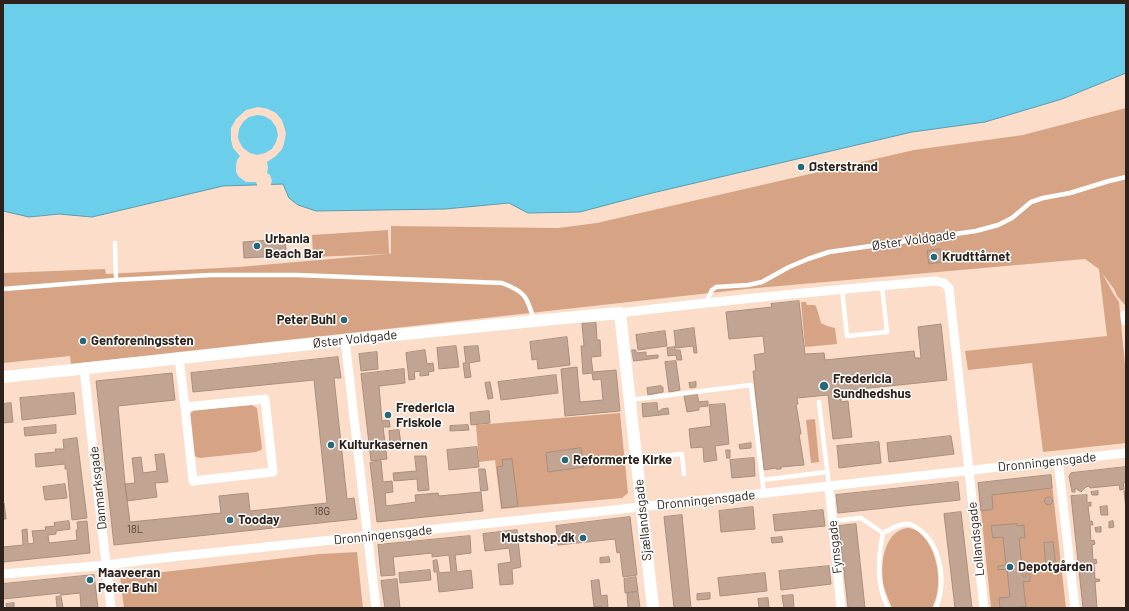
<!DOCTYPE html>
<html>
<head>
<meta charset="utf-8">
<style>
	body { margin:0 }
	#map { position:relative; width:1129px; height:611px; overflow:hidden; background:#fbddca; font-family:Barlow,sans-serif }
	canvas { display:block }
	.frame { position:absolute; inset:0; border:4px solid #2e231c; pointer-events:none }
</style>
</head>
<body>
<div id="map">
<canvas width="1129" height="611"></canvas>
<div class="frame"></div>
</div>
<script>
const ctx = document.querySelector('canvas').getContext('2d');
ctx.lineJoin = 'round';
function paint(path, color) {
  ctx.fillStyle = color;
  ctx.fill(path, 'evenodd');
}
function trace(path, color, width, dash) {
  ctx.strokeStyle = color;
  ctx.lineWidth = width;
  ctx.lineCap = dash ? 'butt' : 'round';
  ctx.setLineDash(dash || []);
  ctx.stroke(path);
}
function label(font, color, halo, rows, align = 'center') {
  ctx.font = font + ' Barlow,sans-serif';
  ctx.lineWidth = 3;
  ctx.setLineDash([]);
  ctx.textBaseline = 'middle';
  ctx.strokeStyle = halo;
  ctx.fillStyle = color;
  for (const [text, x, y, turn = 0] of rows) {
    ctx.save();
    ctx.translate(x, y);
    ctx.rotate((+turn || 0) * Math.PI / 180);
    ctx.textAlign = isNaN(turn) ? turn : align;
    if (halo) ctx.strokeText(text, 0, 0);
    ctx.fillText(text, 0, 0);
    ctx.restore();
  }
}
const green = new Path2D(`
	M1126 108V306L1117 296 1114 289 1102 273 1113 293 1119 302 1126 375V443L1043 452 1032 363 968 370 965 351 1107 336 1099 269 1085 259 746 289 71 364 70 356 3 363V273L105 269 106 274 239 267 388 254 313 257 312 235 388 230 389 253 391 254V226L558 228 597 223 914 150 1023 135Z
	M801 302H806L807 305H815L817 309 821 323 827 326 835 328 837 344 805 347Z
	M252 405 257 408 262 448 261 450 256 452 200 458 196 457 194 455 190 416V414L194 410Z
	M620 413 628 493 622 498 501 509 495 460 479 462 476 425Z
	M815 419 819 462 811 463 806 420Z
	M1051 475 1066 608H991L978 483Z
	M907 528C909 528 911 528 913 529 917 530 920 533 923 536 939 553 943 588 932 608H892C889 601 886 594 884 587 880 568 882 532 907 528Z
	M357 552 363 608H124L120 577 320 554Z`);
const water = new Path2D(`
	M3 3H1126V73L1062 99 985 122 912 132 648 194 580 212 528 213 509 203 445 209 316 211 298 205 289 198 283 184 223 186 92 217 59 214 29 217 3 211Z`);
const pier = new Path2D(`
	M258 107 268 109 276 113 282 120 286 133 284 144 282 149 276 156 267 162 268 168 267 173 270 175 272 181 270 187H258L256 182H246L239 177 236 172V166L237 160 240 156 233 148 231 140V128L236 119 246 110ZM257 115 264 116 271 120 276 127 278 135 276 142 272 149 265 153 257 155 250 153 243 148 239 141 238 137 239 129 243 122 249 117Z`);
const building = new Path2D(`
	M285 238 286 250 282 251V256L244 258 243 242 272 240V239Z
	M940 249 942 262 929 264 927 251Z
	M799 301 805 354 824 353 825 360 914 351 915 358H921L918 327 941 324 947 380 841 391V402L848 401 852 437 833 439 828 395 797 398 798 404H796L801 434H799L804 465 781 467V469H776V468L764 470 753 371H756L754 355 765 353 763 336 729 339 726 312 772 307 771 304Z
	M596 323 597 340H600L601 356 591 357 593 372 616 370 620 411 565 416 561 369 577 367 580 402 603 400 601 379 593 380 592 373 583 374 581 346H584L582 324Z
	M694 328 697 353H694L693 346 676 348 674 331Z
	M665 331 667 346 638 350 636 335Z
	M567 337 570 365 538 369 537 359 532 360 530 342Z
	M456 346 459 367 439 369 437 348Z
	M478 346 480 361 469 363 471 377 465 378 463 363H466L464 347Z
	M675 347V350H680L682 360H677L676 355 668 356 667 348Z
	M425 350 427 364 433 363 434 371 428 372 429 375 420 376V371L414 372 415 379 409 380 406 353Z
	M632 350H636V353L646 352V356L658 355V358L634 361Z
	M377 352 378 369 361 371 359 354Z
	M338 357 341 378H334L347 499 354 498 357 519 114 545 96 381 172 373 175 400 118 406 125 484 130 522 221 513 219 496 248 493 250 511 327 503 314 380 193 392 191 373Z
	M676 361 680 390 669 392 665 362Z
	M404 369 405 383 379 386 382 421 389 420 390 427H383L387 459 371 461 361 374Z
	M556 375 558 393 501 400 498 382Z
	M490 382 493 398 488 399 485 383Z
	M696 382V387L690 388 689 383Z
	M661 386V387H663V392L648 395 647 388Z
	M74 393 76 414 22 420 20 398Z
	M697 394 699 402 708 401V406L699 407V410L687 412 684 396Z
	M11 403 13 422 3 423V404Z
	M657 403 658 412 662 409 668 408 669 414 643 417 642 404Z
	M725 404 729 444 715 446 717 460 704 462 703 447 691 448 689 429 711 426 709 405Z
	M489 411 490 423 471 425 470 413Z
	M56 425V433L25 436 24 428Z
	M468 425 469 430 450 431V426Z
	M399 430 401 444 390 445 389 431Z
	M951 436 954 454 889 462 887 443Z
	M77 438 87 518 72 520 67 469H65V464L36 467 35 454 56 452 55 449H64L63 440Z
	M879 442 881 463 839 468 837 446Z
	M751 443V448L740 449 739 445Z
	M477 447 479 467 449 470 447 450Z
	M581 448 584 467 548 472 546 453Z
	M726 450H730V458H727Z
	M164 454 168 482 155 483 157 497 127 501 125 484 135 483 132 458 141 457 143 473 157 471 155 455Z
	M415 456H426L429 490 418 491 417 479 394 481 393 473 416 471Z
	M754 458 755 476 732 478 730 460Z
	M512 459 518 506 502 508 497 467 503 466 502 460Z
	M381 461 383 482 392 481 393 492 385 493 386 506 416 502 415 495 438 493 439 496 481 492 483 511 377 522 370 463Z
	M1126 467V484L1123 482 1124 489 1120 490 1119 485 1090 488 1089 486 1086 487 1081 492 1075 488V492H1072L1069 476 1071 473Z
	M479 469H485L488 490 481 491Z
	M1051 475 1052 488 992 495 993 509 981 511 978 483Z
	M958 482 960 500 838 513 836 495Z
	M65 484 67 498 45 500 43 487Z
	M1126 490V509L1124 491Z
	M1098 491V495H1092L1091 492Z
	M1087 495V503L1091 502V506H1088L1090 522 1092 521 1093 525H1090L1091 541 1094 540 1095 544 1092 545 1093 560 1096 559 1097 563 1094 564 1095 579H1099L1100 581 1095 582 1097 608H1083L1071 496Z
	M1050 497 1053 500 1051 504 1047 505 1044 501 1046 498Z
	M3 503H4L6 519H3Z
	M1107 506 1108 515H1101L1100 507Z
	M753 507 755 529 721 532 719 511Z
	M823 510 825 526 775 531 773 515Z
	M961 512 972 608H955L944 514Z
	M682 515 691 608H674L664 517Z
	M630 517 637 575 623 577 620 552 617 553 615 539 558 545 556 526Z
	M69 521 70 529 56 531V534L48 535 49 543 77 540 76 530H78L77 522 87 521 90 553 3 562V547L23 545 22 530 27 529 28 544 34 543 32 531 46 530 45 527 55 526 54 523Z
	M1113 521 1114 527 1109 528V522Z
	M856 524 865 608H848L839 526Z
	M1017 524V526L1024 525 1025 538H1019L1023 577H1026L1025 574H1030V581L1023 582 1026 607 1000 608 999 598 1010 597 1007 569 998 570V566L1006 565 1003 537 993 538 991 526Z
	M1101 527V532H1096L1095 528Z
	M517 530 521 567 512 569 513 584 500 585 498 564 511 562 509 548 485 551 483 534Z
	M470 536 471 553 455 555 457 572 471 570 473 588 439 592 437 573 451 572 449 555 432 557V553L393 557 395 575 381 576 378 545Z
	M782 537 783 542 772 543 771 538Z
	M1053 542 1056 568 1046 569 1044 543Z
	M609 557 610 562 600 563V558Z
	M437 560 439 572H434L433 561Z
	M829 566 831 584 781 590 779 571Z
	M430 570 431 580 400 583 399 573Z
	M765 573 767 591 720 596 718 578Z
	M94 575 98 608H81L80 593 61 595V593L3 599V584Z
	M636 577 638 591 625 593 624 579Z
	M397 579 400 608H385L381 581Z
	M599 580 601 596 607 595 608 608H601V606L594 607 591 581Z
	M638 592 640 608H628L627 594Z
	M710 593V599L697 600V594Z
	M793 595 794 608H784L782 596Z
	M61 596 63 608H57L56 597Z
	M768 598 769 608H759L758 599Z
	M14 603V608H7L6 604Z`);
const service = new Path2D(`
	M115 243 116 280
	M3 289 116 280 211 275H297L502 283C526 292 527 297 534 320
	M842 289 847 336 887 332 882 286
	M706 302 712 290 716 287 748 285 762 282 789 267 808 259 829 252 976 231 998 225 1012 218 1031 202 1043 198 1070 193 1109 181 1126 177
	M630 400 751 385 764 494
	M819 402 829 486
	M637 458 682 454 684 474
	M762 480 827 472
	M832 521 861 518 883 533
	M888 608C876 584 878 559 883 533 891 529 900 523 909 524 913 525 917 528 920 530 942 547 946 584 936 608`);
const minor = new Path2D(`
	M620 313C725 300 831 290 936 281L944 283 949 288 984 608
	M1125 315 1126 321
	M345 340 376 608
	M179 358 185 407 193 481 273 472 265 399 185 407
	M84 369 111 608
	M1058 460 1075 608
	M829 487 841 608
	M3 574 106 565 162 558 568 515 1126 453`);
const tertiary = new Path2D(`
	M3 377C209 356 414 331 620 313L653 608`);
const markers = [
	[801,167,4,"#25687a"],
	[257,246,4,"#25687a"],
	[934,257,4,"#25687a"],
	[344,320,4,"#25687a"],
	[83,341,4,"#25687a"],
	[824,386,5,"#25687a"],
	[388,415,4,"#25687a"],
	[331,445,4,"#25687a"],
	[565,460,4,"#25687a"],
	[230,520,4,"#25687a"],
	[583,538,4,"#25687a"],
	[1010,567,4,"#25687a"],
	[90,580,4,"#25687a"]
];
const numberNames = [
	["18G",322,511],
	["18L",135,529]
];
const poiNames = [
	["Østerstrand",809,167],
	["Urbania",265,239],
	["Beach Bar",265,254],
	["Krudttårnet",942,257],
	["Peter Buhl",336,320,"right"],
	["Genforeningssten",91,341],
	["Fredericia",833,379],
	["Sundhedshus",833,394],
	["Fredericia",396,408],
	["Friskole",396,423],
	["Kulturkasernen",339,445],
	["Reformerte Kirke",573,460],
	["Tooday",238,520],
	["Mustshop.dk",575,538,"right"],
	["Depotgården",1018,567],
	["Maaveeran",98,573],
	["Peter Buhl",98,588]
];
const streetNames = [
	["Øster Voldgade",914,240,-8],
	["Øster Voldgade",355,339,-6],
	["Dronningensgade",1047,462,-6],
	["Danmarksgade",98,488,-96],
	["Dronningensgade",706,500,-6],
	["Sjællandsgade",643,520,-96],
	["Dronningensgade",383,535,-6],
	["Lollandsgade",976,539,-96],
	["Fynsgade",835,547,-96]
];
paint(green, '#d6a484');
paint(water, '#6bcfec');
trace(water, '#599bae', 1);
paint(pier, '#fbddca');
paint(building, '#c1a492');
trace(building, '#aa8e7d', 1);
trace(service, '#fff', 4.5);
trace(minor, '#fff', 9);
trace(tertiary, '#fff', 12);
for (const [x, y, r, color] of markers) {
  const dot = new Path2D();
  dot.arc(x, y, r, 0, 2 * Math.PI);
  ctx.fillStyle = color;
  ctx.fill(dot);
  trace(dot, '#fff', 1.5);
}
label('11px', '#53433a', null, numberNames);
label('bold 13px', '#2e231c', '#fff', poiNames, 'left');
label('13px', '#2e231c', '#fff', streetNames);
</script>
</body>
</html>
